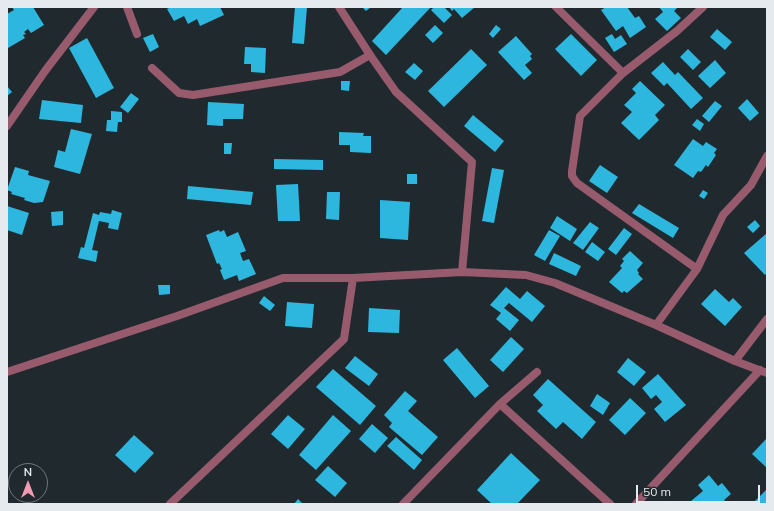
<!DOCTYPE html>
<html>
<head>
<meta charset="utf-8">
<style>
	body { margin:0 }
	#map { position:relative; width:774px; height:511px; overflow:hidden; background:#202a2e; font-family:Mulish,sans-serif }
	canvas { display:block }
	.frame { position:absolute; inset:0; border:8px solid #e4eaed; pointer-events:none }
	.north { position:absolute; left:8px; top:463px; width:40px; height:40px; box-sizing:border-box; background:#202a2e; border:1px solid #6e777a; border-radius:50%; rotate:0deg; font-size:11px; font-weight:700; line-height:16px; text-align:center; color:#e4eaed }
	.north::after { content:''; display:block; margin:auto; width:14px; height:18px; background:#f19ab3; clip-path:polygon(50% 0,100% 100%,50% 72%,0 100%) }
	.scale { position:absolute; left:636px; top:485px; width:124px; height:18px; box-sizing:border-box; border:2px solid #e4eaed; border-top:0; padding-left:5px; font-size:12px; line-height:14px; white-space:nowrap; color:#e4eaed; -webkit-text-stroke:3px #202a2e; paint-order:stroke }
</style>
</head>
<body>
<div id="map">
<canvas width="774" height="511"></canvas>
<div class="frame"></div>
<div class="north">N</div>
<div class="scale">50 m</div>
</div>
<script>
const ctx = document.querySelector('canvas').getContext('2d');
ctx.lineJoin = 'round';
function paint(path, color) {
  ctx.fillStyle = color;
  ctx.fill(path, 'evenodd');
}
function trace(path, color, width, dash) {
  ctx.strokeStyle = color;
  ctx.lineWidth = width;
  ctx.lineCap = dash ? 'butt' : 'round';
  ctx.setLineDash(dash || []);
  ctx.stroke(path);
}
const building = new Path2D(`
	M12 7H33L44 25 31 33 28 29 24 32 26 34 23 35 25 38 8 48 7 14 14 10Z
	M171 7H220L224 15 200 26 197 19 188 24 184 16 174 21 167 9Z
	M295 7H307L304 44 292 43Z
	M362 7H371L366 11Z
	M403 7H431L386 55 372 41Z
	M434 7H444L452 15 444 23 431 10Z
	M449 7H475L462 18 454 9 452 11Z
	M606 7H627L635 18 639 16 646 27 630 38 623 26 616 31 601 10Z
	M659 7H676L677 8 674 11 681 18 667 31 655 19 663 12Z
	M435 25 443 33 433 43 425 35Z
	M496 25 501 29 493 38 489 34Z
	M717 29 732 42 725 50 710 37Z
	M153 34 159 47 150 52 143 38Z
	M571 34 597 60 581 76 555 49Z
	M612 34 615 39 621 35 627 44 614 52 605 38Z
	M516 36 532 54 530 56 532 59 525 65 532 73 524 80 498 52Z
	M87 38 114 88 96 98 69 48Z
	M245 47 266 48 265 73 251 72V64H244Z
	M471 49 487 65 444 107 428 91Z
	M688 49 701 62 693 70 680 57Z
	M715 60 726 73 710 88 698 76Z
	M663 62 675 75 678 72 703 98 691 109 667 83 664 86 651 73Z
	M414 63 423 71 415 80 405 72Z
	M341 81H350L349 91 341 90Z
	M640 81 665 105 655 115 659 120 639 140 621 123 632 112 624 105 636 93 632 89Z
	M7 86 12 92 7 96Z
	M131 93 139 99 128 113 120 107Z
	M747 99 759 113 750 121 738 108Z
	M42 100 83 105 81 123 39 119Z
	M715 101 722 106 709 122 702 116Z
	M208 102 244 104 243 119H223V126L207 125Z
	M111 111 122 112V122H118L117 132 106 131 107 120H111Z
	M473 115 504 141 495 152 464 126Z
	M697 119 704 124 700 131 692 125Z
	M71 129 92 134 80 174 54 167 58 150 65 152Z
	M339 132 364 133 363 136H371V153L350 152V145H339Z
	M693 139 703 146 706 142 717 149 714 153 716 155 708 167 706 165 701 172 698 171 693 178 674 165Z
	M224 143H232L231 154H224Z
	M274 159 323 160V170L274 169Z
	M600 165 618 177 607 193 589 181Z
	M15 167 29 171 28 175 50 181 43 202 34 203 24 200 25 198 11 194 12 192 7 190Z
	M492 168 504 170 494 223 482 221Z
	M407 174H417V184H407Z
	M298 184 300 221H278L276 185Z
	M188 186 253 192 251 205 187 199Z
	M703 190 708 193 704 199 699 196Z
	M327 192H340L339 220 326 219Z
	M380 200 410 202 408 240 380 238Z
	M639 204 679 228 673 238 632 213Z
	M7 206 29 213 22 235 7 230Z
	M112 210 122 213 118 230 108 228 109 223 99 221 92 250 98 251 96 262 78 258 81 247 84 248 93 213 99 215 100 212 111 214Z
	M63 211V225L52 226 51 212Z
	M557 216 577 229 570 241 550 228Z
	M755 220 760 226 753 233 747 227Z
	M590 222 599 228 583 250 573 243Z
	M624 228 632 234 616 255 608 249Z
	M219 230 220 232 224 230 227 237 238 232 246 251 240 253 243 261 249 259 256 274 239 281 237 275 224 280 220 270 222 269 219 263 217 264 206 235Z
	M549 230 560 236 545 261 534 255Z
	M767 233V273L765 275 744 253Z
	M592 242 605 252 598 261 585 252Z
	M630 251 643 263 637 270 639 273 638 274 643 279 627 293 624 291 622 293 609 282 622 268 620 266 624 261 622 259Z
	M554 253 581 266 576 276 549 264Z
	M158 285H170V294L159 295Z
	M506 287 520 299 527 291 545 306 532 322 509 303 504 308 519 320 510 331 496 319 501 313 490 305Z
	M715 289 729 302 733 298 742 307 725 326 701 304Z
	M264 296 275 305 270 311 259 303Z
	M287 302 314 304 312 328 285 326Z
	M369 308 400 310 399 333 368 332Z
	M511 337 524 349 503 372 490 360Z
	M457 348 489 386 475 398 443 360Z
	M355 356 378 374 369 386 345 368Z
	M628 358 646 372 634 386 617 372Z
	M333 369 376 406 360 425 316 387Z
	M658 374 686 405 665 422 654 409 662 402 656 395 651 399 642 388Z
	M548 379 596 422 582 439 563 422 556 429 537 411 543 405 533 395Z
	M405 391 417 401 408 411 438 437 422 455 389 427 392 423 384 415Z
	M597 394 610 403 603 415 590 406Z
	M630 398 646 413 625 435 609 420Z
	M288 415 305 429 288 449 271 434Z
	M333 415 351 431 316 470 299 455Z
	M372 424 388 438 375 453 359 439Z
	M134 435 154 453 135 473 115 455Z
	M396 437 422 460 414 470 387 446Z
	M767 438V468L752 454Z
	M511 453 540 480 517 504H492L477 490Z
	M328 466 347 483 335 497 315 480Z
	M709 475 718 486 722 483 731 494 724 500 728 504H693L691 501 703 491 698 485Z
	M767 489V504H754L753 503Z
	M298 499 303 504H294Z`);
const service = new Path2D(`
	M127 7 137 34
	M556 7 623 73
	M152 68 179 93 193 95 340 72 370 55`);
const minor = new Path2D(`
	M339 7 370 55 396 92 472 162 462 272
	M7 126 45 71 94 7
	M697 269 577 183 572 176V171L580 116 623 73 677 31 703 7
	M656 325 697 269 723 215 751 185 767 156
	M735 361 767 319
	M7 372 177 316 283 278H353L462 272 526 275 555 283 656 325 735 361 767 373
	M500 404 610 504
	M170 504 344 339 353 278
	M403 504 500 404 537 372
	M636 504 760 370`);
paint(building, '#2db7df');
trace(service, '#985b6e', 8);
trace(minor, '#985b6e', 8);
</script>
</body>
</html>
